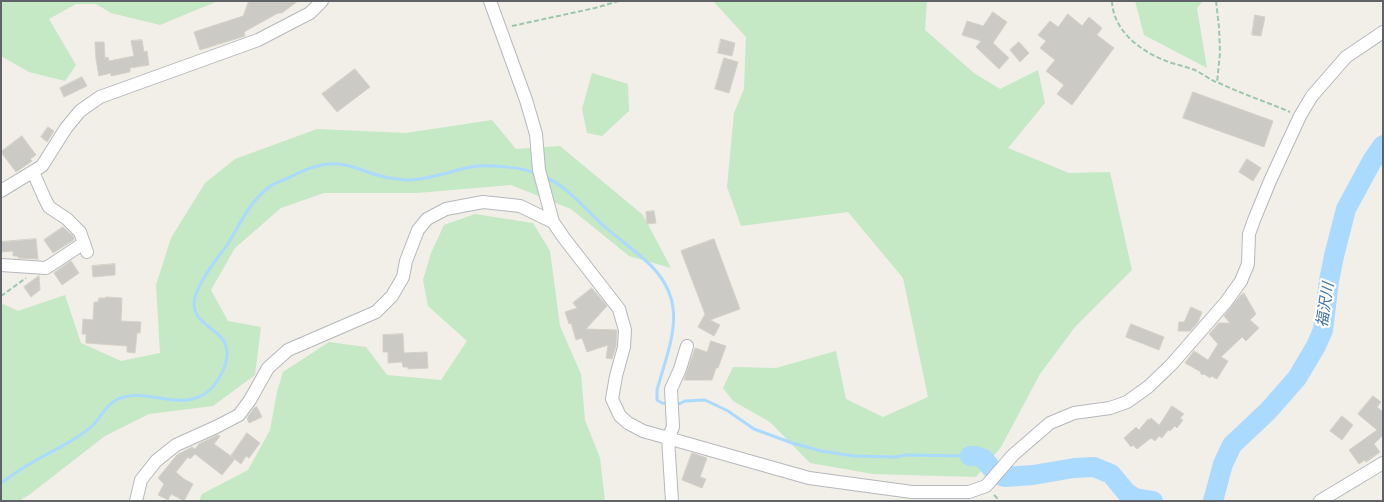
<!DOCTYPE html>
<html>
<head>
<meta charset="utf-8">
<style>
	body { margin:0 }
	#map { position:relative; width:1384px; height:502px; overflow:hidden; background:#f1efe8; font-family:Commissioner,sans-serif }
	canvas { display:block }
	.frame { position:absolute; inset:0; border:2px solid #5f6368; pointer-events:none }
</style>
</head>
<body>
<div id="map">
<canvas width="1384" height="502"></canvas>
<div class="frame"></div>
</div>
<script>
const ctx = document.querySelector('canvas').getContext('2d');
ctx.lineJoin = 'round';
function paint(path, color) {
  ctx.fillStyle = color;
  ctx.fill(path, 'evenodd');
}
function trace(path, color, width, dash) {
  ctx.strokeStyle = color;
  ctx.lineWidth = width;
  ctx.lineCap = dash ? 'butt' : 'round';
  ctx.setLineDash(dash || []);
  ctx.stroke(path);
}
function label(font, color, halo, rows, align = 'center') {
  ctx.font = font + ' Commissioner,"Noto Sans JP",sans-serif';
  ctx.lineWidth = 4.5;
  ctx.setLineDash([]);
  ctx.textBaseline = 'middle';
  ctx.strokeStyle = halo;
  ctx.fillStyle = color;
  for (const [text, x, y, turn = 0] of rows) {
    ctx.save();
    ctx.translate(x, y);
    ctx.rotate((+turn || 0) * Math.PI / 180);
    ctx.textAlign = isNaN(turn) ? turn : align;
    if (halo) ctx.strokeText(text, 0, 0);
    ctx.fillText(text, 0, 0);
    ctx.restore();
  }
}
const green = new Path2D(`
	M1 1H218L160 25 111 13 96 4H76L49 19 76 65 65 81 29 72 1 56Z
	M713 1H927L925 30 974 73 1000 89 1038 70 1045 103 1008 148 1069 173 1110 172 1132 270 1075 327 1040 374 1001 447 976 477 873 474 810 463 770 422 733 401 723 388 733 367 776 368 836 351 846 399 883 417 928 397 903 278 848 212 741 226 727 187 734 113 744 89 746 37Z
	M1135 1H1203L1197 8 1207 68 1144 35Z
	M592 73 628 84 629 111 602 136 587 133 582 109Z
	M492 120 516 149 560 146 643 215 671 268 629 256 571 209 511 185 417 193H324L281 208 235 248 211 290 228 321 261 327 255 375 213 406 149 414 105 436 29 495 19 501H1V303L18 311 65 295 81 343 121 361 160 353 156 285 171 238 205 183 235 159 317 129 406 133Z
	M475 214 533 223 550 251 560 326 581 374 585 420 600 458 605 501H199L202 494 248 470 270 430 277 392 283 372 329 342 366 347 387 375 441 380 467 341 428 306 423 280 431 253 444 225Z`);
const stream = new Path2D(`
	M545 177C569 187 585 210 604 226 617 238 632 248 645 260 691 300 671 340 657 390V400L662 403 668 404
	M675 404H679L685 401 705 400 728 411 754 429 792 443 821 451 854 456 896 457 905 455 970 456
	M1 483C11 476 22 468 33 462 51 451 76 441 92 426 101 418 105 405 118 399 149 386 184 416 212 388 217 382 221 375 224 368 239 329 196 332 194 305 193 288 217 259 227 245 236 231 243 216 253 203 257 198 264 191 269 187 274 183 281 181 286 179 304 170 324 160 345 165 358 167 371 175 385 177 392 179 400 179 407 180 429 180 450 171 471 167 486 164 521 167 535 173`);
const river = new Path2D(`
	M970 456H976L984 459 996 474 1005 477 1033 475 1074 468 1094 467 1111 474 1126 492 1135 498 1153 501
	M1213 501 1223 464 1232 445 1268 411 1297 378 1316 346 1323 330 1329 281 1334 256 1346 209 1372 161 1383 145`);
const building = new Path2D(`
	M249 1H298L282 13H278L244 32 245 36 200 50 194 32 243 16Z
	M993 12 1007 22 993 43 1009 58 999 69 976 47 981 41 962 35 967 21 983 26Z
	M1068 14 1082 26 1089 17 1102 28 1097 35 1114 48 1072 105 1057 94 1064 85 1046 71 1055 60 1040 48 1046 41 1038 35 1050 21 1058 27Z
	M1255 15 1265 17 1261 36 1252 35Z
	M721 39 735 43 732 56 718 53Z
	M142 40 144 52 147 51 149 65 130 68V72L111 76V73L99 76 96 59 95 42H104L105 58 108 57 109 61 134 56 131 41Z
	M1019 42 1029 53 1020 62 1010 50Z
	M724 58 738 62 729 93 715 89Z
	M355 69 370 87 337 112 322 94Z
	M82 77 87 86 64 97 60 88Z
	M1193 92 1273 121 1264 147 1183 118Z
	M48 127 54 131 47 142 41 137Z
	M22 136 36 155 30 159 32 161 16 172 1 152Z
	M1247 159 1261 168 1253 181 1239 172Z
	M654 211 656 223 647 224 646 212Z
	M63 227 73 236 74 240 53 253 44 240Z
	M36 239 38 259 18 258V256H13V251L1 252V242Z
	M714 239 740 309 710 320 720 325 714 336 698 327 705 314 681 251Z
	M71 261 79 273 62 285 54 273Z
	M115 264V275L93 277 92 266Z
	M39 276 40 290 31 297 24 287Z
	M592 288 607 306 586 329 617 330 616 346 612 359 606 358 608 345 587 352 582 338 576 340 571 323 569 324 565 312 577 308 573 303Z
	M1244 293 1256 314 1250 320 1259 328 1246 341 1242 337 1221 357 1228 361 1217 379 1211 376 1210 378 1204 374 1203 375 1200 373 1201 372 1185 363 1194 351 1208 360 1218 344 1209 334 1219 323H1230L1224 316 1241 295Z
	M106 297 122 298 121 321 141 322 140 333H137L135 353 127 352V346L86 343V334H82L83 319 93 320 94 302H98L99 298H106Z
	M1191 307 1202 312 1198 322 1190 331H1178L1179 322H1184Z
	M1131 324 1164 337 1159 350 1126 337Z
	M403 334 404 353 427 352 428 368 408 369V367H403L402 362 388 363V352H383V335Z
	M711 341 726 346 718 368H716L712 380H684L695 348 707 352Z
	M1373 396 1381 402 1377 407 1383 412V435L1374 444 1380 452 1366 462 1365 460 1359 464 1349 450 1377 430 1358 414Z
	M1172 406 1184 414 1180 418 1183 420 1177 428 1175 426 1170 431 1168 430 1162 438 1159 436 1155 441 1151 438 1137 449 1133 445 1131 447 1124 438 1136 427 1139 430 1148 419 1150 420 1151 418 1159 425Z
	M257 407 262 417 249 423 247 418 254 408Z
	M1342 416 1353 425 1342 440 1330 431Z
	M247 433 260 443 249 458 246 456 241 464 231 456Z
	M218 435 220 436 214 444 235 459 222 475 195 454 190 459 188 457 176 472 184 479 193 484 184 501 171 494 168 500 158 495 164 484 158 478 177 455 192 447 195 449 199 444Z
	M692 453 707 458 700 477 706 479 702 488 682 480Z`);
const path = new Path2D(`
	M1112 1C1113 32 1143 53 1169 62 1178 65 1187 67 1195 70 1203 74 1210 80 1219 83 1242 94 1267 102 1290 112
	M1216 1 1219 27 1220 53 1217 83
	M512 26 595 8 619 1
	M1 296 26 278
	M994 495 999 500 998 501`);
const street = new Path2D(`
	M490 1 526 100 536 134 539 170 553 222 564 238 619 309 625 330 624 347 616 376 612 399 620 416 628 423 643 431 809 478 912 492H969L986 486 1013 455 1050 423 1074 413 1110 408 1127 402 1148 387 1171 365 1226 302 1241 281 1248 264 1249 234 1254 220 1270 181 1300 116 1312 96 1346 57 1383 32
	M33 172 44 197 49 207 67 219 80 232 87 252
	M1 191 42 166 66 128 80 111 100 97 258 40 310 13 322 1
	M1 265 46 268 84 243
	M136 501 141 480 156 461 176 445 216 427 239 415 250 400 268 368 288 350 376 312 392 296 403 277 406 261 418 230 427 219 446 209 483 202 520 206 553 222
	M672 501 668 438 673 427 671 389 680 369 687 346
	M1320 501 1383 463`);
const waterNames = [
	["福沢川",1325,305,-81]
];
paint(green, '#c5e8c5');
trace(stream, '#aadaff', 3);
trace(river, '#aadaff', 20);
paint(building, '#cccac5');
trace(building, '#d6d1c6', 1);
trace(street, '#b5b8bc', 14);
trace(path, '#9cc7a9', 2, [5, 2.5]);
trace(street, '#fff', 12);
label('italic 15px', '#4174aa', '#fff', waterNames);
</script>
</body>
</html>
